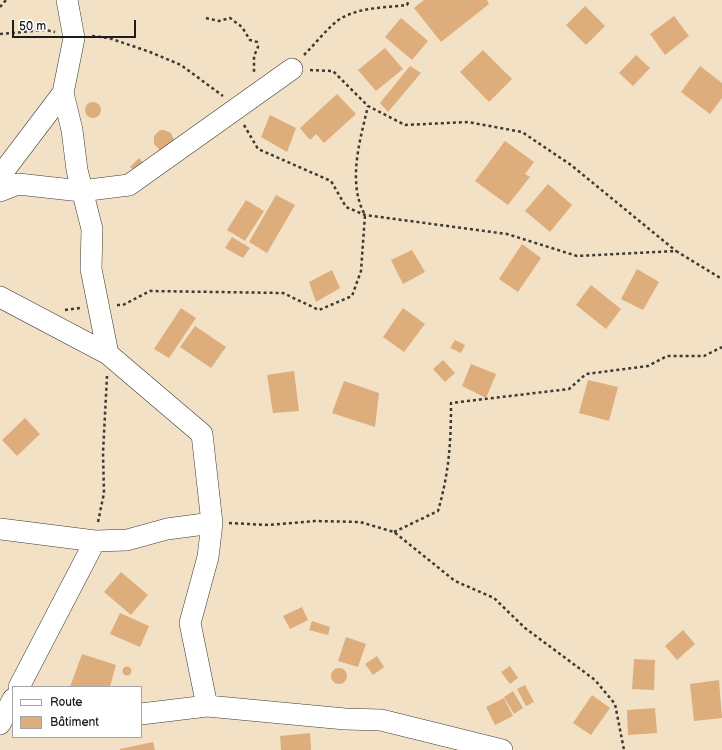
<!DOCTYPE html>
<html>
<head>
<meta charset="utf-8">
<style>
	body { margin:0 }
	#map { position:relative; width:722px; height:750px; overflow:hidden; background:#f2e1c4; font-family:"Balsamiq Sans",sans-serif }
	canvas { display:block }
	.legend { position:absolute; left:12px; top:686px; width:130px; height:52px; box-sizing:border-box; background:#fff; border:1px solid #a4a4a4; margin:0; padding:5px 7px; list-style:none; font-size:12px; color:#1c1c1c }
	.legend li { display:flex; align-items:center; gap:8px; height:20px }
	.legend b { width:20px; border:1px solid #a4a4a4 }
	.scale { position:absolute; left:12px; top:20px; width:124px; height:18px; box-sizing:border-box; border:2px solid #1c1c1c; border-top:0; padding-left:5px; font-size:12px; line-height:14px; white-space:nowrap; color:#1c1c1c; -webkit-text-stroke:3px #fff; paint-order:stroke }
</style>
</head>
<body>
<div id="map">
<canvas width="722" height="750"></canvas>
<ul class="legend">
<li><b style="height:5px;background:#fff"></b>Route</li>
<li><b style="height:11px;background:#dead7c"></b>Bâtiment</li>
</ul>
<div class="scale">50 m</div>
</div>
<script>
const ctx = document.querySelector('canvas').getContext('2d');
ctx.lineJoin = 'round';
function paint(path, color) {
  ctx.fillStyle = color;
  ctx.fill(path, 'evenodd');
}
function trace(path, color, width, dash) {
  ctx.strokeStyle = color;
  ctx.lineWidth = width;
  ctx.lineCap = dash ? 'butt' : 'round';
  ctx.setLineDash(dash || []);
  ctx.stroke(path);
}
const building = new Path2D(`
	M424 0H487L489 4 441 42 414 8Z
	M585 6 605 26 586 45 566 25Z
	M674 16 689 36 665 55 650 34Z
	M401 18 428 41 412 60 385 37Z
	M385 48 403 69 376 91 358 70Z
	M483 50 512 79 489 102 460 72Z
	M636 55 650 68 633 86 619 73Z
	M410 66 421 73 388 112 380 103Z
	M700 66 722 83V98L710 114 681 92Z
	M337 94 356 114 324 143 316 134 310 140 300 128Z
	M85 110a8 8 0 1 1 16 0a8 8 0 1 1-16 0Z
	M270 115 296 128 287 152 261 137Z
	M160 130H164L171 133 174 140 160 150 154 144V136Z
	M505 141 534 162 525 174 530 177 508 205 475 181Z
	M139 158 144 164 136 172 130 167Z
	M548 184 572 205 550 232 525 211Z
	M276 195 295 205 267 253 249 242Z
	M246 200 264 211 245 241 227 230Z
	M232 237 250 248 243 258 225 248Z
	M522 244 541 258 518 292 499 279Z
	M412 250 425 272 403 284 391 260Z
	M637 269 659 282 643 310 621 299Z
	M332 270 340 288 316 302 309 282Z
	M591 285 621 309 606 329 576 305Z
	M181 308 196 318 169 358 154 349Z
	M403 308 425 324 404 352 383 337Z
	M195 326 226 347 211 368 180 347Z
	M455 340 465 345 461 353 450 348Z
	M443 360 455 373 445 382 433 369Z
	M471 364 496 374 486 398 462 386Z
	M294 371 299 411 273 413 267 375Z
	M588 380 618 387 609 421 579 413Z
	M344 381 379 393 375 427 332 413Z
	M25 418 40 434 17 456 2 440Z
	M121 572 148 595 131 615 104 592Z
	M302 607 308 620 290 629 283 616Z
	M120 613 149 626 140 647 110 634Z
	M312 621 330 627 328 635 309 630Z
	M683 630 695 644 677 660 665 646Z
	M346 637 366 644 358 667 338 661Z
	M82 654 116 665 110 687H70Z
	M377 656 384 667 373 675 365 664Z
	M634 659 655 660 654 690 632 689Z
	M510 666 518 678 510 684 501 672Z
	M122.5 671a4.5 4.5 0 1 1 9 0a4.5 4.5 0 1 1-9 0Z
	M331 676a8 8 0 1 1 16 0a8 8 0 1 1-16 0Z
	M719 680 722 718 694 721 690 684Z
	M525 685 534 702 526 706 517 689Z
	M513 691 523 708 514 714 504 697Z
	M592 695 610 708 591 735 573 723Z
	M504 698 513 716 495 725 486 707Z
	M655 708 657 733 628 735 627 710Z
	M310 733 311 750H281L280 736Z
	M153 742 155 750H120V749Z`);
const path = new Path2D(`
	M0 7 6 0
	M206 18 219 21 230 18 242 27 250 40 257 42 258 47 254 56V72
	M0 34 45 30 55 32
	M92 36 109 38 150 52 181 65 223 96
	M304 55C315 44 325 31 337 21 356 7 384 8 407 5L409 0
	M310 70 333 71 368 106 405 125 468 122 522 132 571 165 676 251
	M244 125 258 149 331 181 346 207 365 215 507 234 577 256 676 251 722 279
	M117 305H123L150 291 283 293 319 310 352 296 361 271 365 215C347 183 360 140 368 106
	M65 310 80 308
	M98 522 104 493 103 453 107 376
	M229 523 268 525 315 521 360 522 394 532 455 581 494 598 525 628 595 680 615 704 624 750
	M394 532 438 511C449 473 451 443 451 403L569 389 586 374 648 366 667 356H704L722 347`);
const minor = new Path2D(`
	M63 93 72 130 77 170 92 229 91 269 108 354
	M0 176 63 93 74 38 67 0
	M0 191 18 184 81 191 129 185 292 69
	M0 297 108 354 202 434 212 523 208 557 190 623 207 706
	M0 529 95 541 127 540 167 529 212 523
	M19 687 95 541
	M141 714 207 706 345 719 381 720 502 750
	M0 724 13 699`);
paint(building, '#dead7c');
trace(minor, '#3c3a35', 22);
trace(path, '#3c3a35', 2.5, [3, 3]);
trace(minor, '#fff', 21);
</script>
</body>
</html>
